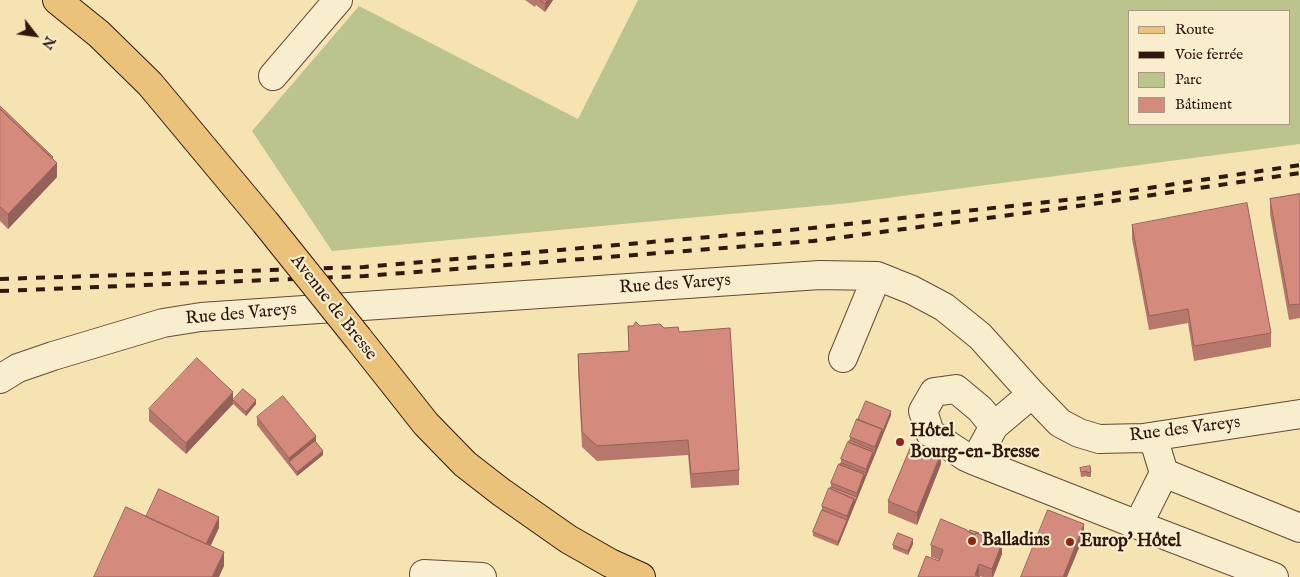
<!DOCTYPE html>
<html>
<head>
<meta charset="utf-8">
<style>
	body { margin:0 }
	#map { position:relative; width:1300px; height:577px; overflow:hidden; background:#f5e3b2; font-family:"IM FELL English",serif }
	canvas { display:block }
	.legend { position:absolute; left:1128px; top:10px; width:162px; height:115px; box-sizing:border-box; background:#f8edcd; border:1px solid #a89881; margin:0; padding:6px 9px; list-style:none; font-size:15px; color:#31180e }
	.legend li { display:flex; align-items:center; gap:10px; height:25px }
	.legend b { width:25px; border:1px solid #a89881 }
	.north { position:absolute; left:10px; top:10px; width:50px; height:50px; -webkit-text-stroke:4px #f8edcd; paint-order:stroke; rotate:120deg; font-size:14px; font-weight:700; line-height:20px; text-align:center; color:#31180e }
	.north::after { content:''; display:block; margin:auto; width:18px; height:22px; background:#31180e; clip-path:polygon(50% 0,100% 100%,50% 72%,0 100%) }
</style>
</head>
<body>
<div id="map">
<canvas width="1300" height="577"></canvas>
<ul class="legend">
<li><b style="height:6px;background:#eac279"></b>Route</li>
<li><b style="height:6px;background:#31180e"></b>Voie ferrée</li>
<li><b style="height:14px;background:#bbc48d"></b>Parc</li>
<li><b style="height:14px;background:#d48b7d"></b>Bâtiment</li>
</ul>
<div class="north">N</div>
</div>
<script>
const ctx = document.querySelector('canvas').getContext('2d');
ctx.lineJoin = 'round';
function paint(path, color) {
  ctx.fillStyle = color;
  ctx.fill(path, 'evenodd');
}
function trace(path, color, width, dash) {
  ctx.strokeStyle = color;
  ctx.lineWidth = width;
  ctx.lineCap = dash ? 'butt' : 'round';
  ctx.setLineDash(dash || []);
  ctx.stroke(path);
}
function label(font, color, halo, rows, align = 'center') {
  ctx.font = font + ' "IM FELL English",serif';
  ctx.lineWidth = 4.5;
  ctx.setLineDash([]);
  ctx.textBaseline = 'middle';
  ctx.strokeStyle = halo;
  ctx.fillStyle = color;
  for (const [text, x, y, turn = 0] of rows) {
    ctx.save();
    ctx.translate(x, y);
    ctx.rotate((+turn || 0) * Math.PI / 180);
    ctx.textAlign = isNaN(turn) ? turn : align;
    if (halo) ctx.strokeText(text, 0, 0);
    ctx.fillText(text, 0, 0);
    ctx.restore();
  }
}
const green = new Path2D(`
	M638 0H1300V144L849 203 332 251 252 131 359 6 578 119ZM1129 11H1289V124H1129Z`);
const minor = new Path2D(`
	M273 76 338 0
	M843 358 877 276
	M0 379 18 368 53 356 163 323 201 317 820 275 877 276 912 290 944 307 980 336 1032 394 1060 423 1079 433 1099 439 1143 438 1300 414
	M1032 394 994 426 975 461 1138 525 1164 473 1153 437
	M975 461 966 457 930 433 923 411 934 392 956 389 980 409 994 426
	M1164 473 1300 528
	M1138 525 1274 577
	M424 574 482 577`);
const major = new Path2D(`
	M57 0 99 34 150 84 265 222
	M358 338 426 424 465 464 501 492 568 539 610 563 641 577`);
const rail = new Path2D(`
	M0 279 364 267 812 228 1083 198 1300 165
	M0 291 365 276 813 241 1086 205 1300 173`);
const majorBridge = new Path2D(`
	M265 222 358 338`);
const wall = new Path2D(`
	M525 0H553L545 12 536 5 535 7Z
	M0 106 53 159 57 177 8 229 0 221Z
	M1300 194V318L1289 320 1270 214V199Z
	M1132 225 1271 333V347L1194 361 1188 323 1149 330 1132 239Z
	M628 326H640L664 328 679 332 739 470V485L691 488 688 455 597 461 582 447 578 369V354L629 351Z
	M233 400 256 404 246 416 233 404 186 454 149 421V409Z
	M891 415 838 546 813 536V532L822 510V506L831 489V483L841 463V459L850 440V437L858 420Z
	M257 417 316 442 323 455 297 476 257 425Z
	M941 464 917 525 888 513V501Z
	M1080 468 1091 472V477H1087V476L1081 477Z
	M967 531 979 534 1002 554 993 577H983L979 576 939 561V560L931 557V545Z
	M913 544 908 555 893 549V545Z`);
const shadedWall = new Path2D(`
	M548 0H553L545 12V3Z
	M57 163V177L8 229V214Z
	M233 392V404L186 454V443Z
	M256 400V404L246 416V412Z
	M891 411V415L866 477V469L873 452 875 451V447L882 429Z
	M316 436V444L289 462V466V458Z
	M323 451V455L297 476V472Z
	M941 453V464L917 525V513Z
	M866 473V477L847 524V516L854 499 857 497V493L864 474Z
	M219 517V528L205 558V546Z
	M847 520V524L838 546V542Z
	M1084 524V536L1067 577H1063Z
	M913 539V544L908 555V551Z
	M1002 543V554L993 577H992V569Z
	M224 552V566L219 577H212Z
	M979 564V576L978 577 975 575Z`);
const building = new Path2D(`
	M540 0H548L545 3Z
	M0 106 53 157 52 158 0 109Z
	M0 109 57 163 8 214 0 207Z
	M1300 194V304L1289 305 1270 199Z
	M1247 203 1271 333 1194 346 1188 309 1149 316 1132 225Z
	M636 322 640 326 660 324 664 328 678 327 679 332 730 328 739 470 691 474 688 440 597 446 582 432 578 354 629 351 628 326H633Z
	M197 358 233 392 186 443 149 409Z
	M243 389 256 400 246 412 233 400Z
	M283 396 316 436 289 458 257 417Z
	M866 401 891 411 882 433V429L858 420Z
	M857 419 882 429 875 447 850 437Z
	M850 440 875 451 873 456V452L849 442Z
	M315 441 323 451 297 472 289 462Z
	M848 442 873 452 866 469 841 459Z
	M918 443 941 453 917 513 888 501 911 446 916 448Z
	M841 463 866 473 864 478V474L840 465Z
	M839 464 864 474 857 493 831 483Z
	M1090 466 1091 472 1087 473V471L1081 472 1080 468Z
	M831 487 857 497 854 502V499L831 489Z
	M829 488 854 499 847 516 822 506Z
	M159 489 219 517 206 544 146 517Z
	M126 507 224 552 212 577H94Z
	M822 510 847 520 838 542 813 532Z
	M1048 510 1084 524 1063 577H1021Z
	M941 519 967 530V531L975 535 976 533 1002 543 992 569 979 564 975 575 980 577H918L926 556 939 561 943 550 931 545Z
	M970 530 979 533 978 534 976 533 975 535 969 532Z
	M898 533 913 539 908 551 893 545Z`);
const markers = [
	[900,442,5,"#8f2418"],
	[972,541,5,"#8f2418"],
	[1070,542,5,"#8f2418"]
];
const streetNames = [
	["Rue des Vareys",675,285,-4],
	["Avenue de Bresse",333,308,52],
	["Rue des Vareys",241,315,-5],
	["Rue des Vareys",1185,430,-7]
];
const poiNames = [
	["Hôtel",910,432],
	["Bourg-en-Bresse",910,453],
	["Balladins",982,541],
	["Europ' Hôtel",1080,542]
];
paint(green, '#bbc48d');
trace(minor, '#624b37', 30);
trace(major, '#31180e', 30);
trace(minor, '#f8edcd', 28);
trace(major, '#eac279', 28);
trace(rail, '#31180e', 4, [9, 9]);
trace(majorBridge, '#31180e', 30, []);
trace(majorBridge, '#eac279', 28);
paint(wall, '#b6786c');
paint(shadedWall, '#946158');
paint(building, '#d48b7d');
trace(building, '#946158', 1);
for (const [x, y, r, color] of markers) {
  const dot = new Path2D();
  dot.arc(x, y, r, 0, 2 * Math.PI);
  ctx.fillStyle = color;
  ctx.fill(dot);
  trace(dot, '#f8edcd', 2);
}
label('18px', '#31180e', '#f8edcd', streetNames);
label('bold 18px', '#31180e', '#f8edcd', poiNames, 'left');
</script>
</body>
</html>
